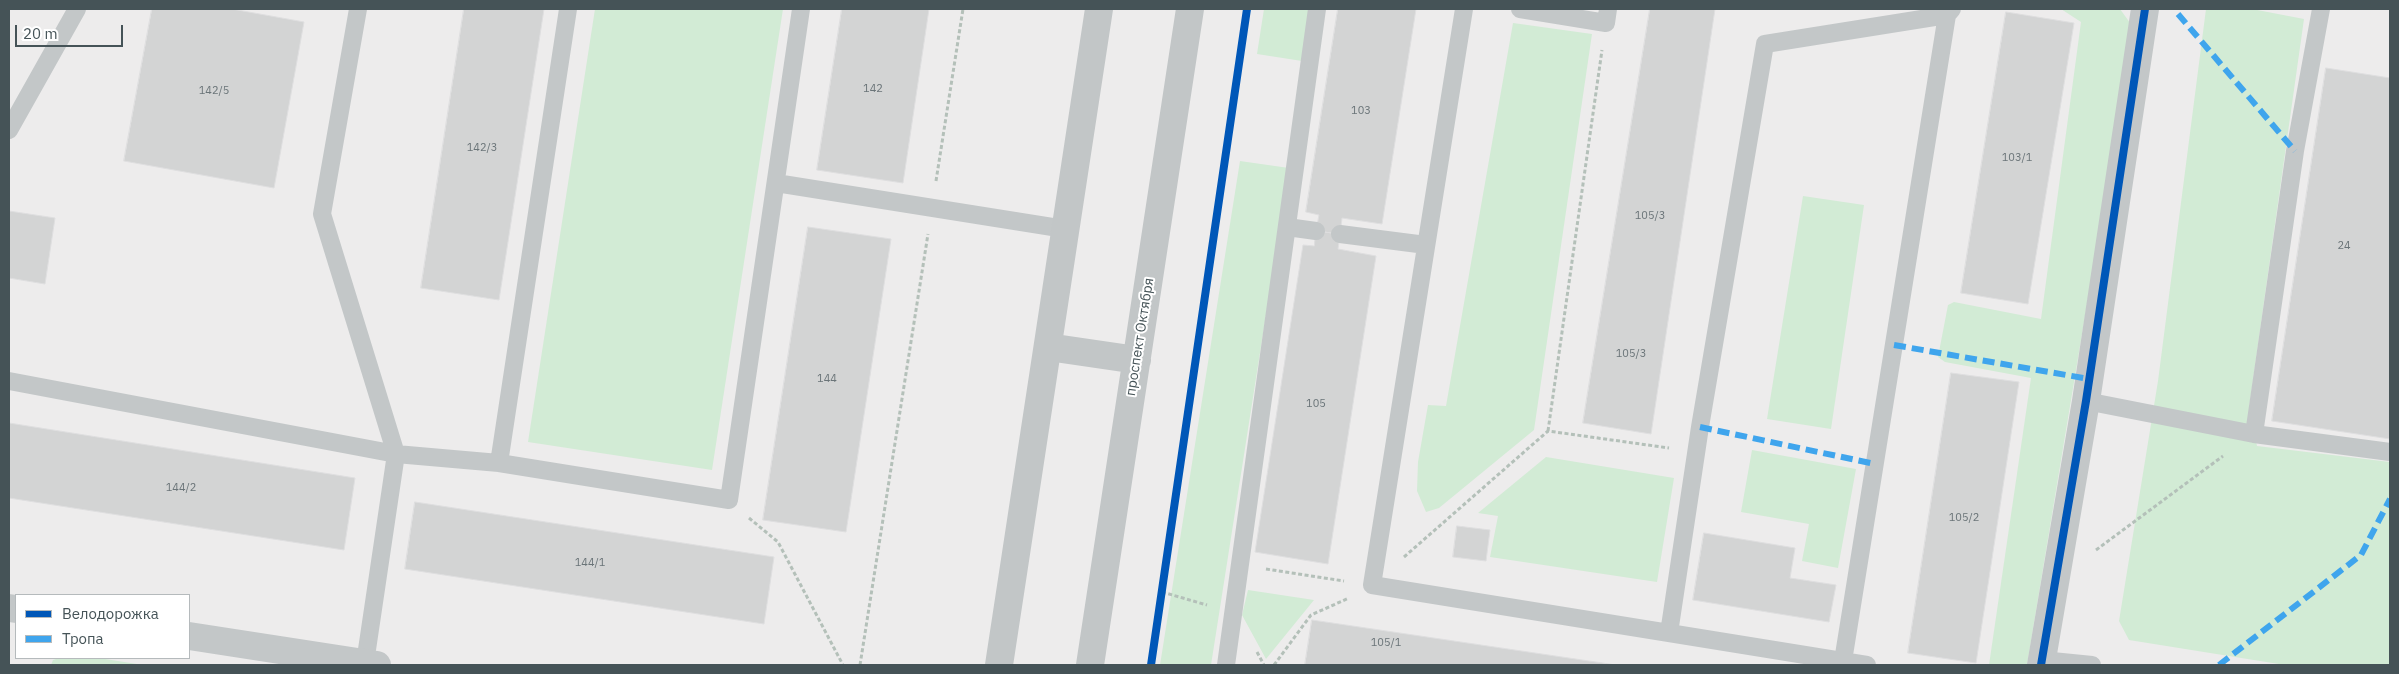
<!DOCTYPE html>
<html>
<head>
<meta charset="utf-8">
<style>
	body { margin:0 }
	#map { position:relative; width:2399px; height:674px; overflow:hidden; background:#edecec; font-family:"IBM Plex Sans",sans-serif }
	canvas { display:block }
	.frame { position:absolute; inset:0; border:10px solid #455357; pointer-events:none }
	.legend { position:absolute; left:15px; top:594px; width:175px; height:65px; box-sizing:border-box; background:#fff; border:1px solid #b5babc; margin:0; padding:6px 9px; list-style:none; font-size:15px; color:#455357 }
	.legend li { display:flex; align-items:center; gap:10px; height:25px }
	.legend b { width:25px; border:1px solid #b5babc }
	.scale { position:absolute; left:15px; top:25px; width:108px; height:22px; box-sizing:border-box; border:2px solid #455357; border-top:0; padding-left:6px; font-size:15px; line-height:18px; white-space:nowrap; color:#455357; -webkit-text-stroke:4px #fff; paint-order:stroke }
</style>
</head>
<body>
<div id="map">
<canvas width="2399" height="674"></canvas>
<div class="frame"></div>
<ul class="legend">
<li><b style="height:6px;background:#0057b8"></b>Велодорожка</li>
<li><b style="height:6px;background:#3fa5ed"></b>Тропа</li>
</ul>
<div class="scale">20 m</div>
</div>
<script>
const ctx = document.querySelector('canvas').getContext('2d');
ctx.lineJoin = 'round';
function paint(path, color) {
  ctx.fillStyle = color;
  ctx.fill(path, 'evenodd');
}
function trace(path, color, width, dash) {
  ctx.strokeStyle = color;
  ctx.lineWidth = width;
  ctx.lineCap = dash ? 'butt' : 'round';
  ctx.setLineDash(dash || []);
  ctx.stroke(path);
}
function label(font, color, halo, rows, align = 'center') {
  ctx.font = font + ' "IBM Plex Sans",sans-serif';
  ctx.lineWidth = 4;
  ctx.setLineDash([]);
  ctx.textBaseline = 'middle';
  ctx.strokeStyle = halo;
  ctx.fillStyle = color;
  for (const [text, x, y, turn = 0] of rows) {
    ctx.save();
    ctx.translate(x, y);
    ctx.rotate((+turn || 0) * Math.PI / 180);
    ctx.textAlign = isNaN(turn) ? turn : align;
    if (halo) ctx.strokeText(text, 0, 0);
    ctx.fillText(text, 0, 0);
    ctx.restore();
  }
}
const green = new Path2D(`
	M595 9H783L712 470 528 442Z
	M1264 9H1310L1302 61 1257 54Z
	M2061 9H2120L2133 27 2027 665H1989L2031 378 1945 362 1938 357 1948 305 1954 302 2041 319 2081 22Z
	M2206 9H2252L2304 19 2249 408 2257 446 2390 462V665H2285L2129 640 2119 621 2158 381Z
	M1513 23 1592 34 1534 430 1439 508 1426 512 1417 491 1418 462 1428 405 1446 406Z
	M1240 161 1289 168 1211 665H1160Z
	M1803 196 1864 205 1831 429 1767 419Z
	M1752 450 1856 469 1838 568 1802 561 1809 524 1741 512Z
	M1546 457 1674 478 1657 582 1490 557 1498 516 1478 513Z
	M1248 590 1314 600 1266 659 1242 615Z
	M59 658H99L143 665H51L53 660Z`);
const building = new Path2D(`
	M152 9H232L304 22 274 188 124 161Z
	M464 9H544L499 300 421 288Z
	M842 9H929L903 183 817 170Z
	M1338 9H1416L1382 224 1342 218 1340 234 1316 231 1319 215 1306 212Z
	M1650 9H1715L1651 434 1583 423Z
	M2006 12 2074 23 2028 304 1961 293Z
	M2326 68 2390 78V439L2272 421Z
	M9 211 55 218 45 284 9 278Z
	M808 227 891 239 846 532 763 520Z
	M1316 231 1340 234 1338 249 1376 256 1328 564 1255 552 1303 245 1314 246Z
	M1951 373 2019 382 1976 663 1908 653Z
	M9 423 355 478 344 550 9 498Z
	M415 502 774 557 764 624 405 569Z
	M1457 526 1490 530 1486 561 1453 557Z
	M1704 533 1795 548 1790 578 1836 585 1829 622 1693 600Z
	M1312 620 1616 665H1305Z`);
const path = new Path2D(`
	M936 181 963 9
	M1548 431 1602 50
	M749 518 778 542 843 665
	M2096 550 2223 456
	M1404 557 1548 431 1669 448
	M1266 569 1344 581
	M1162 592 1207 605
	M1257 652 1264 665
	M860 665 928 234
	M1274 665 1311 615 1349 598`);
const lane = new Path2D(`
	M1464 9 1372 585 1867 665
	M1520 9 1606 23 1608 9
	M9 130 77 9
	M776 183 1065 229
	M1287 227 1316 231
	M1340 234 1426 245
	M9 381 396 454 322 214 358 9
	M2086 401 2254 434 2390 452
	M2254 434 2295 151 2321 9
	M499 463 568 9
	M1669 633 1700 427 1765 44 1947 15
	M2042 660 2092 665
	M1843 661 1947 15 1952 9
	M365 663 396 454 499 463 729 500 801 9
	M1226 665 1317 9`);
const street = new Path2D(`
	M2041 665 2086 401 2145 9`);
const secondary = new Path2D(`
	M9 608 16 609
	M189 636 377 665`);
const primary = new Path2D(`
	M1048 347 1137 360
	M999 665 1099 9
	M1090 665 1190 9`);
const quiet = new Path2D(`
	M2178 14 2295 151
	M1894 345 2089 379
	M1700 427 1875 464
	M2219 665 2361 555 2390 499`);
const cycleway = new Path2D(`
	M1151 665 1247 9
	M2041 665 2086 401 2145 9`);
const numberNames = [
	["142",873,89],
	["142/5",214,91],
	["103",1361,111],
	["142/3",482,148],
	["103/1",2017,158],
	["105/3",1650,216],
	["24",2344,246],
	["105/3",1631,354],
	["144",827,379],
	["105",1316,404],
	["144/2",181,488],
	["105/2",1964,518],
	["144/1",590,563],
	["105/1",1386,643]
];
const streetNames = [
	["проспект Октября",1140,337,-81]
];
paint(green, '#d2ebd5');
paint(building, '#d3d4d4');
trace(building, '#dededf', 1);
trace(path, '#b4c0b9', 3, [4, 2.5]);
trace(lane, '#c3c7c8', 18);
trace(street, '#c3c7c8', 28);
trace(secondary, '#c3c7c8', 28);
trace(primary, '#c2c6c7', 28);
trace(quiet, '#3fa5ed', 6, [12, 6]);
trace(cycleway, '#0057b8', 8);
label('11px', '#6a7478', null, numberNames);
label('14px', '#455357', '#fff', streetNames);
</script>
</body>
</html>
